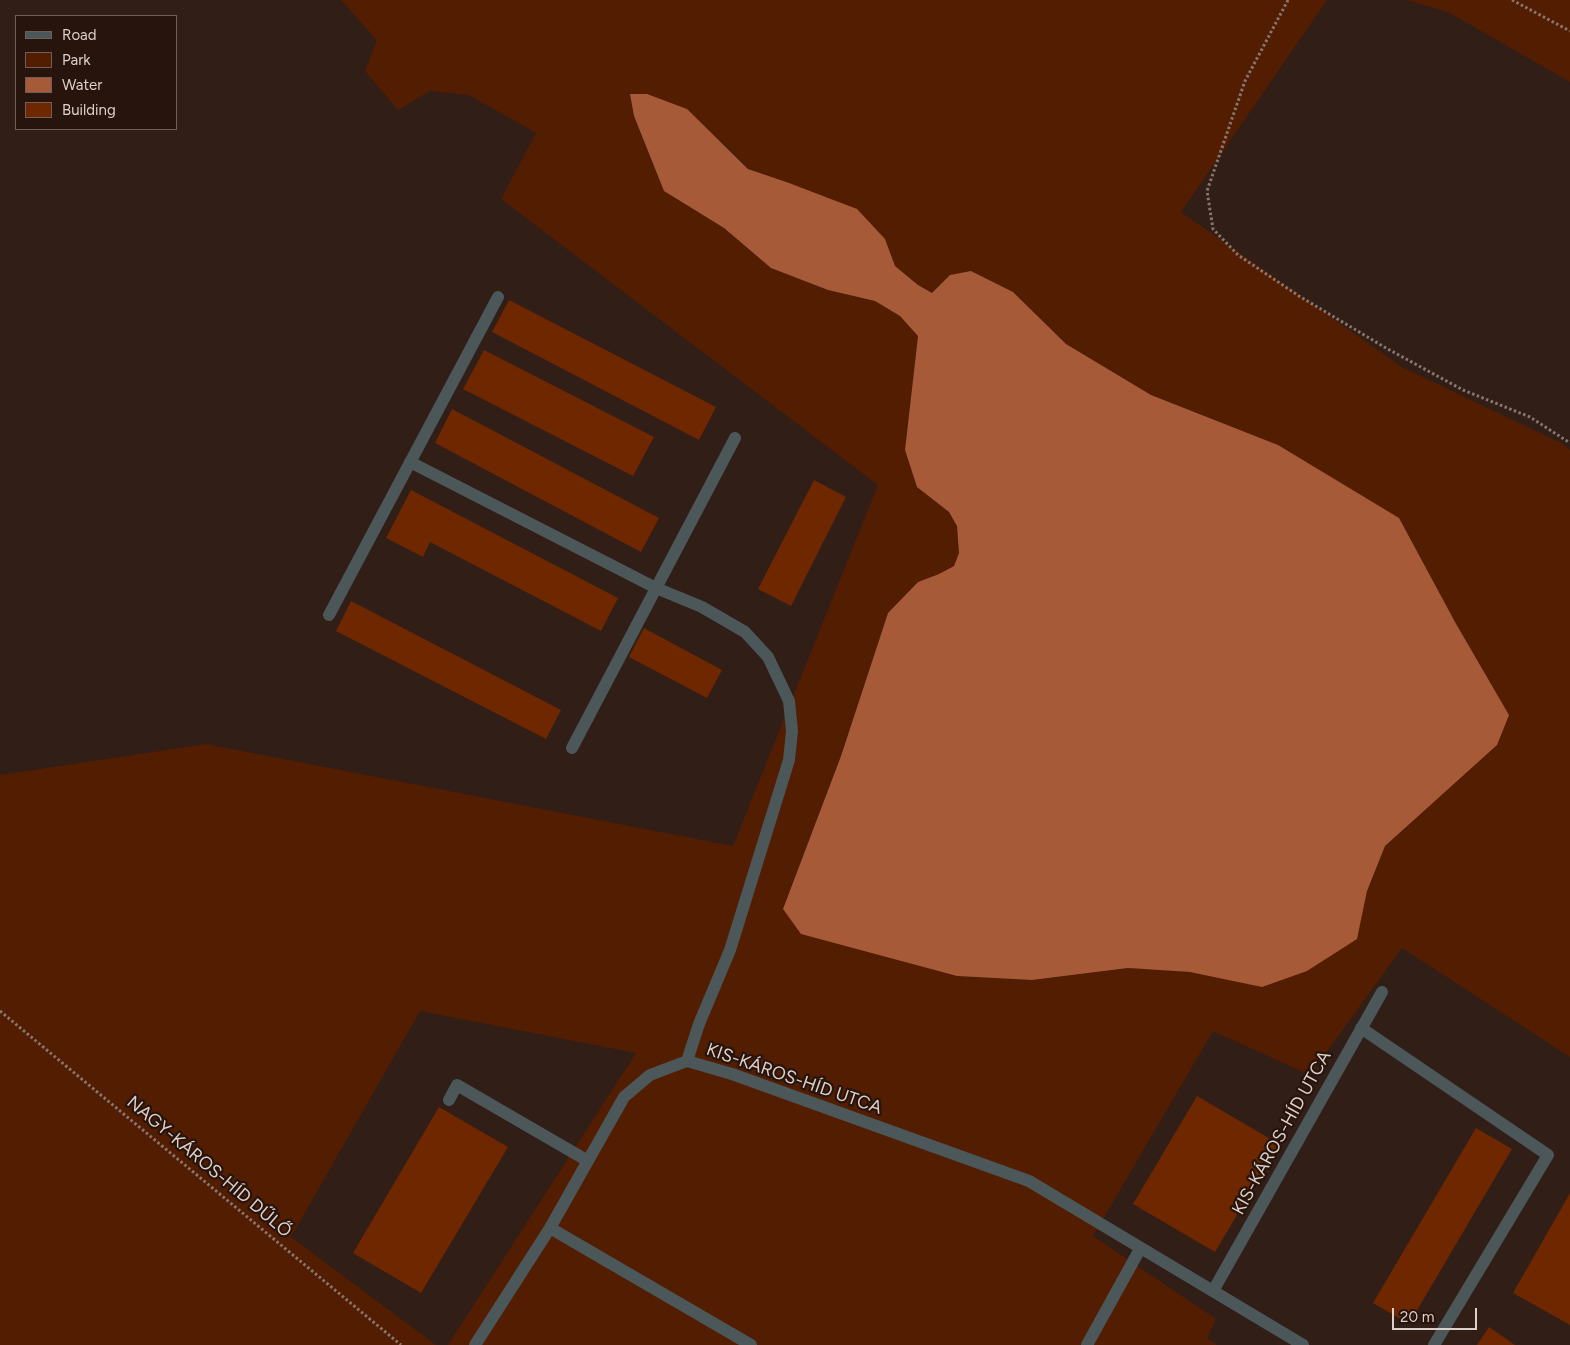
<!DOCTYPE html>
<html>
<head>
<meta charset="utf-8">
<style>
	body { margin:0 }
	#map { position:relative; width:1570px; height:1345px; overflow:hidden; background:#311e16; font-family:Figtree,sans-serif }
	canvas { display:block }
	.legend { position:absolute; left:15px; top:15px; width:162px; height:115px; box-sizing:border-box; background:#27140c; border:1px solid #705f58; margin:0; padding:6px 9px; list-style:none; font-size:15px; color:#ddcfca }
	.legend li { display:flex; align-items:center; gap:10px; height:25px }
	.legend b { width:25px; border:1px solid #705f58 }
	.scale { position:absolute; left:1392px; top:1308px; width:85px; height:22px; box-sizing:border-box; border:2px solid #ddcfca; border-top:0; padding-left:6px; font-size:15px; line-height:18px; white-space:nowrap; color:#ddcfca; -webkit-text-stroke:4px #27140c; paint-order:stroke }
</style>
</head>
<body>
<div id="map">
<canvas width="1570" height="1345"></canvas>
<ul class="legend">
<li><b style="height:6px;background:#4b5758"></b>Road</li>
<li><b style="height:14px;background:#531d02"></b>Park</li>
<li><b style="height:14px;background:#a75a38"></b>Water</li>
<li><b style="height:14px;background:#6f2700"></b>Building</li>
</ul>
<div class="scale">20 m</div>
</div>
<script>
const ctx = document.querySelector('canvas').getContext('2d');
ctx.lineJoin = 'round';
function paint(path, color) {
  ctx.fillStyle = color;
  ctx.fill(path, 'evenodd');
}
function trace(path, color, width, dash) {
  ctx.strokeStyle = color;
  ctx.lineWidth = width;
  ctx.lineCap = dash ? 'butt' : 'round';
  ctx.setLineDash(dash || []);
  ctx.stroke(path);
}
function label(font, color, halo, rows, align = 'center') {
  ctx.font = font + ' Figtree,sans-serif';
  ctx.lineWidth = 4.5;
  ctx.setLineDash([]);
  ctx.textBaseline = 'middle';
  ctx.strokeStyle = halo;
  ctx.fillStyle = color;
  for (const [text, x, y, turn = 0] of rows) {
    ctx.save();
    ctx.translate(x, y);
    ctx.rotate((+turn || 0) * Math.PI / 180);
    ctx.textAlign = isNaN(turn) ? turn : align;
    if (halo) ctx.strokeText(text, 0, 0);
    ctx.fillText(text, 0, 0);
    ctx.restore();
  }
}
const green = new Path2D(`
	M341 0H1327L1181 212 1402 367 1563 444 1570 450V1057L1402 948 1310 1075 1213 1031 1093 1236 1216 1319 1207 1338 1217 1345H448L636 1053 420 1011 291 1237 436 1345H0V775L206 744 733 846 878 485 501 199 536 133 469 95 430 91 398 110 365 71 377 40ZM634 116 720 140 748 168 885 239 895 266 918 285 932 293 950 275 972 271 1013 292 1066 344 1151 395 1278 445 1455 622 1509 715 1435 800 1385 846 1367 891 1357 939 1190 972 1128 968 1032 980 957 976 801 933 783 909 841 756 888 613 918 582 939 574 954 566 959 553 957 526 949 512 917 487 905 450 918 336 900 316 875 301 828 290 771 268 724 228 664 191Z
	M1406 0H1570V82L1448 12Z`);
const water = new Path2D(`
	M630 94H647L687 109 748 169 789 183 857 209 885 239 895 266 918 285 932 293 950 275 971 271 1013 292 1066 344 1151 395 1278 445 1399 518 1455 622 1509 715 1497 745 1385 846 1367 891 1357 939 1307 971 1262 987 1190 972 1128 968 1032 980 957 976 801 934 783 909 841 756 888 613 918 582 939 574 954 566 959 553 957 526 949 512 917 487 905 450 918 336 900 316 875 301 828 290 771 268 724 228 664 191 634 116Z`);
const building = new Path2D(`
	M509 300 716 407 699 440 492 332Z
	M484 350 654 437 633 476 463 389Z
	M452 409 659 518 641 552 435 443Z
	M814 480 846 497 791 606 758 589Z
	M411 490 618 598 601 631 430 542 423 557 386 538Z
	M351 601 561 710 546 739 336 631Z
	M644 628 722 670 707 698 629 657Z
	M1197 1096 1279 1144 1215 1252 1133 1204Z
	M439 1107 508 1147 421 1293 353 1253Z
	M1476 1128 1512 1149 1409 1324 1373 1303Z
	M1570 1193V1325L1513 1293Z
	M1489 1327 1515 1345H1477Z`);
const path = new Path2D(`
	M1288 0 1245 81 1207 191 1213 229 1238 255 1299 296 1386 348 1463 390 1530 417 1570 443
	M1512 0 1570 31
	M0 1011 401 1345`);
const minor = new Path2D(`
	M410 462 656 588 702 607 745 632 768 657 789 701 792 731 789 760 730 950 699 1024 687 1061
	M329 615 498 297
	M572 748 735 438
	M1361 1028 1548 1155 1434 1345
	M449 1100 457 1085 588 1161
	M550 1228 751 1345
	M1213 1291 1382 992
	M475 1345 550 1228 624 1097 650 1075 687 1061 732 1074 1029 1181 1303 1345
	M1087 1345 1140 1249`);
const streetNames = [
	["KIS-KÁROS-HÍD UTCA",794,1079,19],
	["KIS-KÁROS-HÍD UTCA",1282,1133,-61],
	["NAGY-KÁROS-HÍD DŰLŐ",209,1167,40]
];
paint(green, '#531d02');
paint(water, '#a75a38');
paint(building, '#6f2700');
trace(path, '#877770', 3, [2.5, 2.5]);
trace(minor, '#4b5758', 12);
label('18px', '#ddcfca', '#27140c', streetNames);
</script>
</body>
</html>
